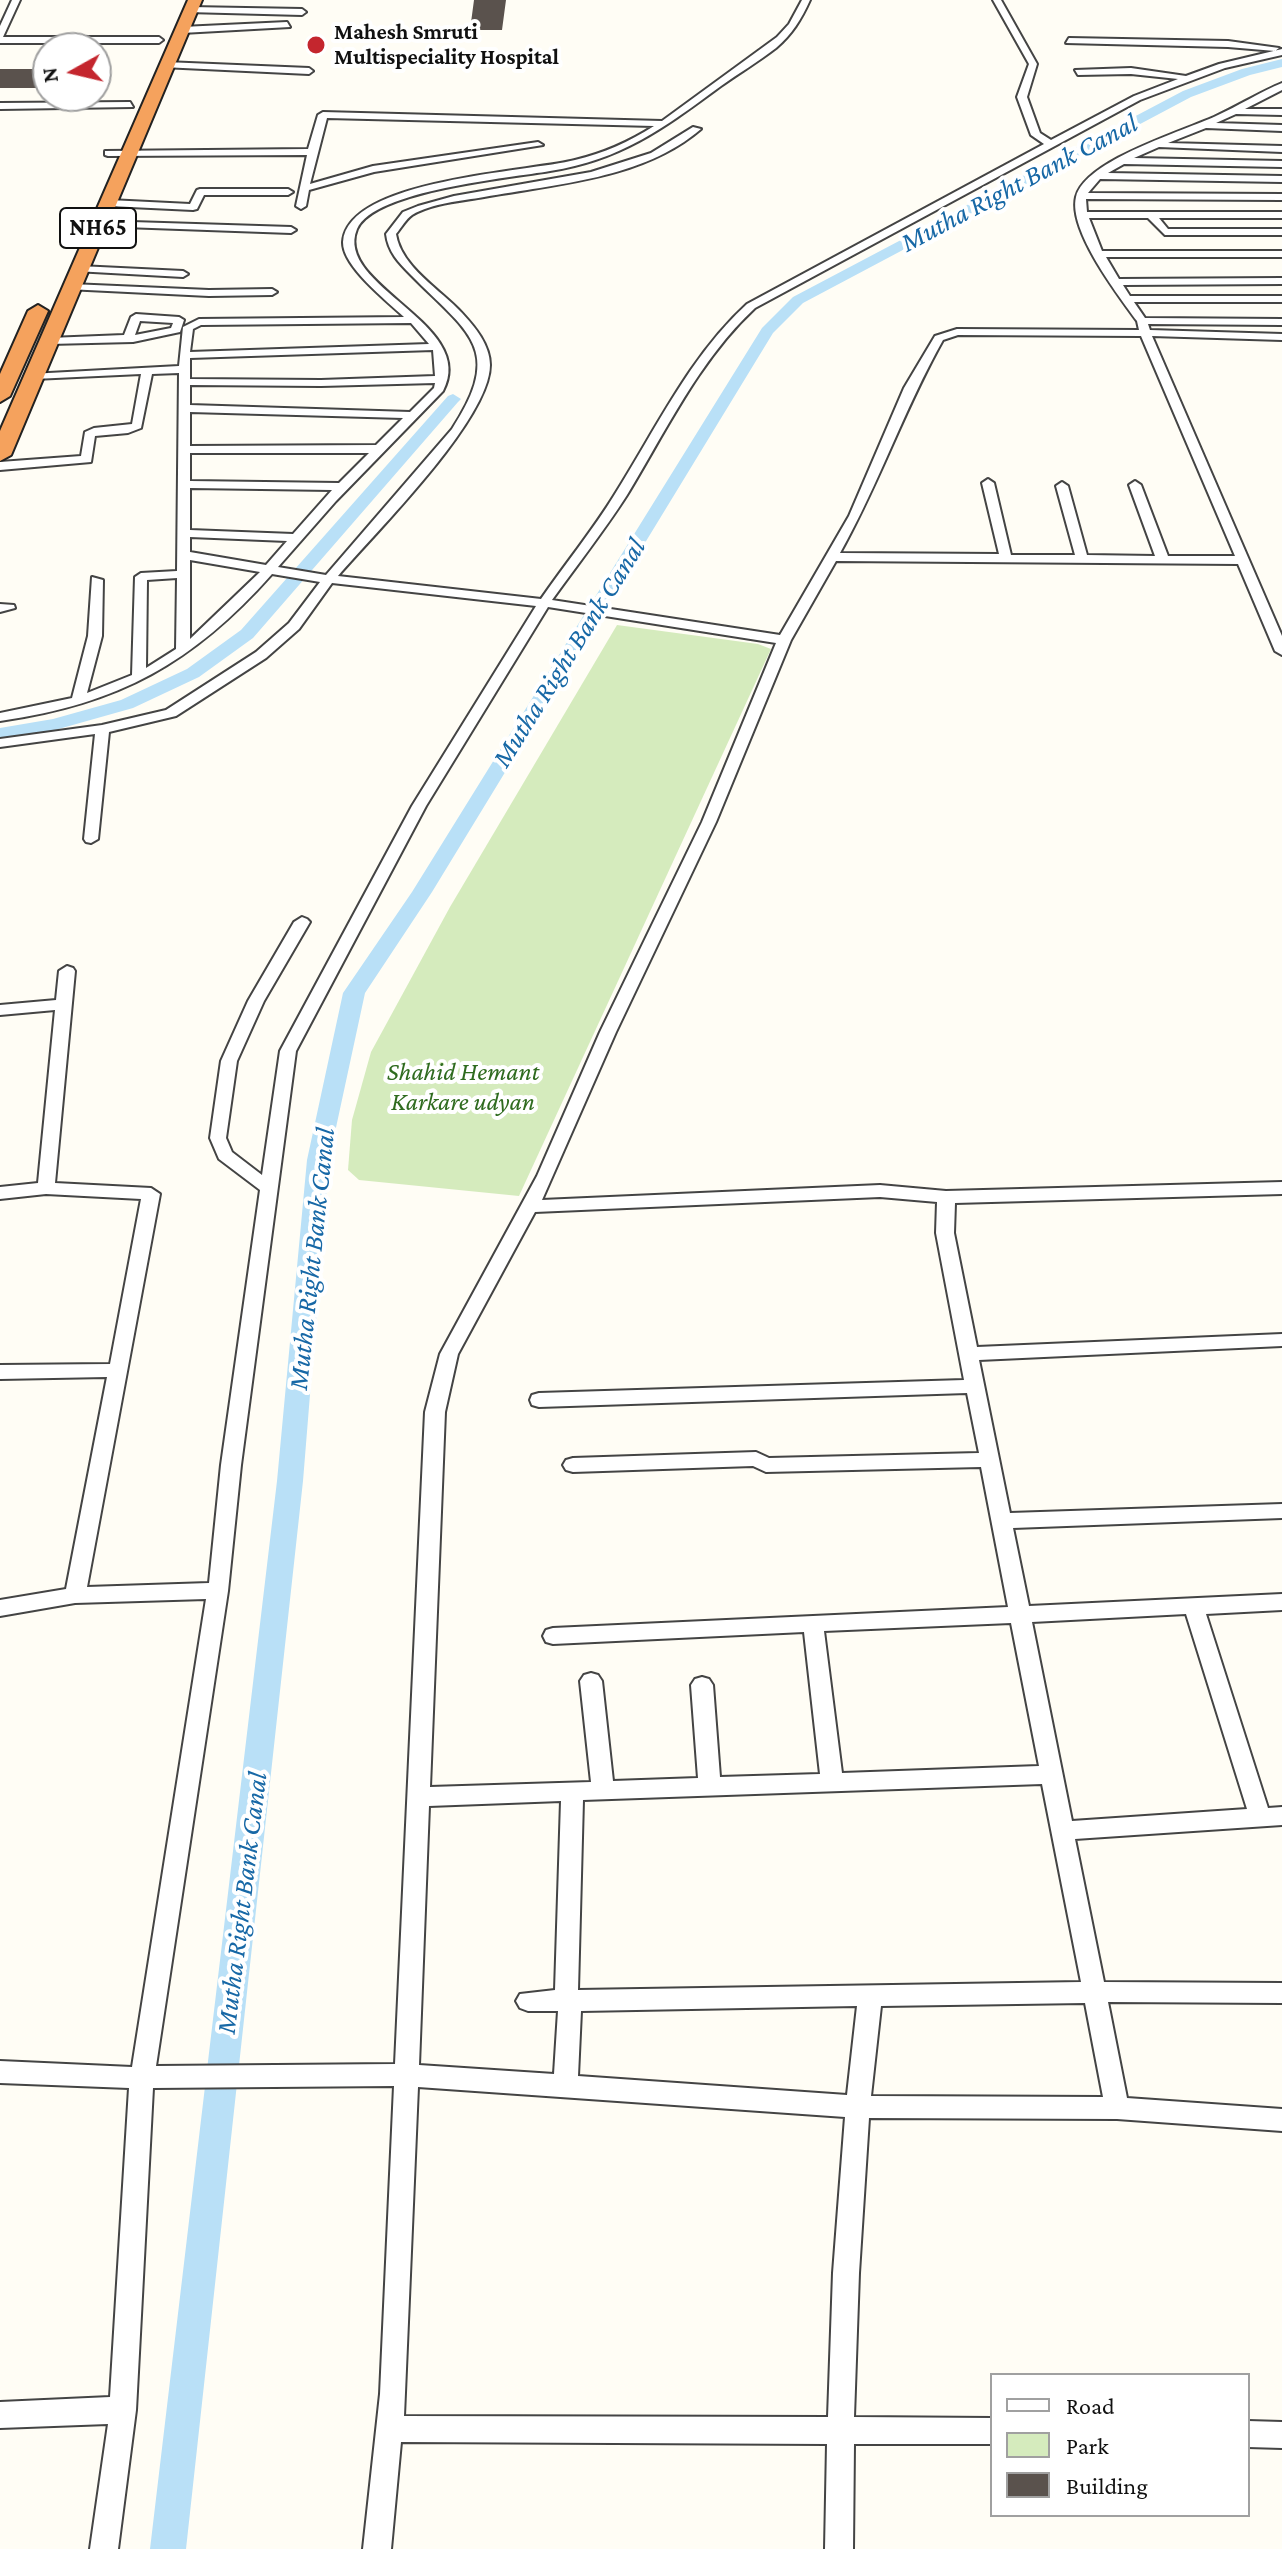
<!DOCTYPE html>
<html>
<head>
<meta charset="utf-8">
<style>
	body { margin:0 }
	#map { position:relative; width:1282px; height:2549px; overflow:hidden; background:#fffdf5; font-family:"Crimson Pro",serif }
	canvas { display:block }
	.legend { position:absolute; left:990px; top:2373px; width:260px; height:144px; box-sizing:border-box; background:#fff; border:2px solid #a0a0a0; margin:0; padding:10px 14px; list-style:none; font-size:24px; color:#111 }
	.legend li { display:flex; align-items:center; gap:16px; height:40px }
	.legend b { width:40px; border:2px solid #a0a0a0 }
	.north { position:absolute; left:32px; top:32px; width:80px; height:80px; box-sizing:border-box; background:#fff; border:2px solid #a0a0a0; border-radius:50%; rotate:262deg; font-size:22px; font-weight:700; line-height:32px; text-align:center; color:#111 }
	.north::after { content:''; display:block; margin:auto; width:28px; height:36px; background:#c4262e; clip-path:polygon(50% 0,100% 100%,50% 72%,0 100%) }
</style>
</head>
<body>
<div id="map">
<canvas width="1282" height="2549"></canvas>
<ul class="legend">
<li><b style="height:10px;background:#fff"></b>Road</li>
<li><b style="height:22px;background:#d5ebbd"></b>Park</li>
<li><b style="height:22px;background:#5a524d"></b>Building</li>
</ul>
<div class="north">N</div>
</div>
<script>
const ctx = document.querySelector('canvas').getContext('2d');
ctx.lineJoin = 'round';
function paint(path, color) {
  ctx.fillStyle = color;
  ctx.fill(path, 'evenodd');
}
function trace(path, color, width, dash) {
  ctx.strokeStyle = color;
  ctx.lineWidth = width;
  ctx.lineCap = dash ? 'butt' : 'round';
  ctx.setLineDash(dash || []);
  ctx.stroke(path);
}
function label(font, color, halo, rows, align = 'center') {
  ctx.font = font + ' "Crimson Pro",serif';
  ctx.lineWidth = 8;
  ctx.setLineDash([]);
  ctx.textBaseline = 'middle';
  ctx.strokeStyle = halo;
  ctx.fillStyle = color;
  for (const [text, x, y, turn = 0] of rows) {
    ctx.save();
    ctx.translate(x, y);
    ctx.rotate((+turn || 0) * Math.PI / 180);
    ctx.textAlign = isNaN(turn) ? turn : align;
    if (halo) ctx.strokeText(text, 0, 0);
    ctx.fillText(text, 0, 0);
    ctx.restore();
  }
}
const green = new Path2D(`
	M617 625 758 644 771 649 519 1196 359 1180 348 1170 352 1120 371 1052 450 907Z`);
const canal = new Path2D(`
	M1282 59V67L1250 75 1191 97 803 303 773 333 432 892 365 993 329 1160 303 1481 186 2549H150L277 1481 307 1160 343 993 412 892 762 328 793 297 1183 91 1242 69Z
	M453 394 461 399 458 402 253 638 199 677 133 708 55 730 0 740V728L53 719 121 700 187 669 241 630 448 396Z`);
const building = new Path2D(`
	M474 0H506L502 30H470Z
	M0 69H48V88H0Z`);
const street = new Path2D(`
	M12 0H20L3 37H159L163 40 159 43H0V26Z
	M802 0H810C801 20 792 34 776 48 758 62 739 73 721 86 665 127 622 160 550 171 511 178 374 190 357 229 333 286 479 324 443 391L336 501 278 567 326 575 452 429C505 348 468 333 411 275 399 263 388 252 386 234L403 212 418 206 454 196 591 172 651 153 693 127 701 129C643 179 556 184 484 197 462 201 432 203 412 215 406 219 401 228 396 234 401 267 441 290 462 313 475 327 490 345 490 365 490 419 376 532 338 576L541 599C565 564 593 530 615 494 656 429 690 356 747 304L1044 144 1031 135 1017 97 1029 64 993 0H1001L1037 64 1027 97 1040 133 1051 140 1134 96 1178 79 1131 74 1078 75 1075 70 1131 68 1186 76 1219 64 1282 49V55L1225 68 1140 100 755 308C699 360 666 431 627 495 604 531 577 565 552 600L780 635 849 516 904 388 935 336 957 329 1139 330 1137 321C1118 295 1068 230 1076 197 1085 160 1184 131 1216 116 1238 106 1260 92 1282 83V90L1245 109H1282V115L1236 114 1216 123 1282 125V131L1206 128 1168 143 1282 146V152L1159 147 1134 158 1282 161V167L1124 164 1108 173 1282 176V182L1100 179 1088 193 1282 194V200L1086 199 1087 212H1282V218H1159L1168 229H1282V235H1165L1148 218H1089L1102 251H1282V257H1106L1119 279 1282 278V284L1123 285 1130 296H1282V302H1134L1145 318 1282 319V325L1148 324 1150 330 1282 334V340L1152 336 1282 636V655L1275 651 1238 564 836 561 791 640 716 822 616 1032 542 1200 880 1185 946 1191 1282 1182V1194L955 1203 954 1233 977 1347 1282 1334V1346L979 1360 1010 1513 1282 1504V1518L1013 1528 1029 1606 1282 1594V1610L1206 1614 1268 1808 1282 1807V1825L1075 1839 1104 1982 1282 1983V2003L1108 2002 1127 2098 1282 2109V2131L1117 2119 869 2118 859 2273 854 2417 992 2418V2444H854L853 2549H825L827 2444 401 2442 391 2549H363L380 2394 394 2086 153 2088 136 2410 118 2549H90L108 2424 0 2428V2402L110 2397 129 2088 0 2083V2061L132 2067 206 1599 75 1603 0 1616V1600L66 1589 107 1377 0 1379V1365L110 1364 141 1199 46 1194 0 1199V1187L38 1183 55 1010 0 1015V1005L56 1000 59 971 67 966 73 968 75 971 55 1183 151 1188 160 1194 87 1587 209 1583 221 1465 260 1190 219 1159 210 1138 221 1061 248 1001 294 922 302 917 307 919 310 922 264 1001 237 1061 226 1138 232 1152 262 1175 280 1051 412 806 536 606 332 583 299 629 266 658 176 716 109 732 98 839 91 843 86 842 84 839 95 734 0 747V739L102 725 166 710 256 652 289 623 320 582 272 574C193 663 119 704 0 721V713L72 698 88 636 92 577 103 580 102 636 87 693 132 675 135 577 141 573 177 571 179 373 152 374 141 428 128 433 95 436 91 462 0 470V462L81 456 85 432 94 428 132 424 141 374 34 379 30 378V374L179 366 183 327 199 319 404 317C387 301 342 266 343 242 347 179 529 172 575 160 604 153 629 142 654 126L327 118 310 184 373 166 538 142 543 145 374 172 309 190 306 206 301 209 296 206 307 155 108 156 105 155V151L308 149 318 115 323 112 662 121 777 37 789 24ZM411 323 429 344 190 352 193 329 201 325ZM958 335 1141 336 1235 556H1168L1141 485 1135 481 1129 485 1155 556 1087 555 1068 486 1062 482 1056 486 1075 555H1011L994 483 988 479 982 483 999 554 840 553C879 484 904 409 943 340ZM433 350 435 376 321 380 190 379V358ZM435 383 434 388 410 412 190 405V385L321 386ZM190 412 403 418 376 445 190 446ZM190 453H369L339 483 190 481ZM190 488 332 490 293 534 190 530ZM190 537 287 541 266 565 190 552ZM190 560 260 572 190 639ZM177 578 176 649 146 668 147 580ZM548 607 776 643 702 822 600 1032 537 1176 440 1354 425 1412 395 2064 156 2066 228 1591 241 1465 296 1051 426 806ZM880 1197 937 1202 936 1233 964 1380 539 1393 532 1395 530 1400 532 1405 539 1407 967 1393 979 1453 769 1458 756 1452 573 1458 566 1460 563 1465 566 1470 573 1472 753 1466 766 1472 981 1467 1008 1607 553 1628 546 1630 543 1636 546 1642 553 1644 804 1632 820 1774 720 1777 713 1685 709 1679 702 1677 695 1679 691 1685 698 1778 613 1781 602 1681 598 1675 591 1673 584 1675 580 1681 591 1782 430 1787 445 1412 458 1354 535 1212ZM1186 1614 1247 1809 1072 1821 1032 1622ZM1011 1623 1039 1766 842 1773 824 1631ZM1042 1784 1081 1982 578 1990 583 1800ZM561 1801 555 1990 520 1994 516 2001 520 2008 528 2011H558L554 2074 419 2065 429 1806ZM1085 2003 1103 2097 871 2096 881 2006ZM857 2006 847 2095 578 2076 581 2011ZM418 2087 845 2117 833 2273 828 2417 404 2416Z
	M190 7 302 9 306 12 302 15 187 12Z
	M287 22 290 27 182 33 178 30 182 27Z
	M1069 38 1228 41 1279 48 1275 51 1228 47 1066 43Z
	M165 62 309 68 313 71 309 74 162 67Z
	M130 102 133 107 0 109V103Z
	M200 189H288L293 192 288 195H204L197 209 193 210 109 206 104 203 109 200 190 204 197 190Z
	M100 221 291 227 296 230 291 233 96 226 95 224Z
	M79 266 183 271 188 274 183 277 75 271 74 269Z
	M71 284 209 290 272 289 277 292 272 295 209 296 67 289V285Z
	M136 314 179 317 184 320 180 332 133 342 49 344 44 341 49 338 124 335 131 317ZM140 321 173 323 171 328 135 335Z
	M0 604 14 605 15 608 0 612Z
	M1248 2421 1282 2422V2448L1248 2447Z`);
const highway = new Path2D(`
	M188 0H202L11 455 0 461V431Z
	M38 305 48 311 10 396 0 402V374L28 311Z`);
const markers = [
	[316,45,10,"#c4262e"]
];
const farPoinames = [
	["Mahesh Smruti",334,32],
	["Multispeciality Hospital",334,57]
];
const shields = [
	[98,228,76]
];
const shieldNames = [
	["NH65",98,228]
];
const parkNames = [
	["Shahid Hemant",463,1072],
	["Karkare udyan",463,1102]
];
const waterNames = [
	["Mutha Right Bank Canal",1019,183,-28],
	["Mutha Right Bank Canal",569,653,-58],
	["Mutha Right Bank Canal",312,1259,-84],
	["Mutha Right Bank Canal",242,1903,-83]
];
paint(green, '#d5ebbd');
paint(canal, '#b9e0f7');
paint(building, '#5a524d');
trace(street, '#444', 4);
trace(highway, '#222', 4);
paint(street, '#fff');
paint(highway, '#f5a25d');
for (const [x, y, r, color] of markers) {
  const dot = new Path2D();
  dot.arc(x, y, r, 0, 2 * Math.PI);
  ctx.fillStyle = color;
  ctx.fill(dot);
  trace(dot, '#fff', 3);
}
label('bold 22px', '#111', '#fff', farPoinames, 'left');
for (const [x, y, w] of shields) {
  const box = new Path2D();
  box.roundRect(x - w / 2, y - 20, w, 40, 6);
  ctx.fillStyle = '#fff';
  ctx.fill(box);
  trace(box, '#111', 2);
}
label('bold 24px', '#111', null, shieldNames);
label('italic 26px', '#2f6b1f', '#fff', parkNames);
label('italic 28px', '#1768a6', '#fff', waterNames);
</script>
</body>
</html>
